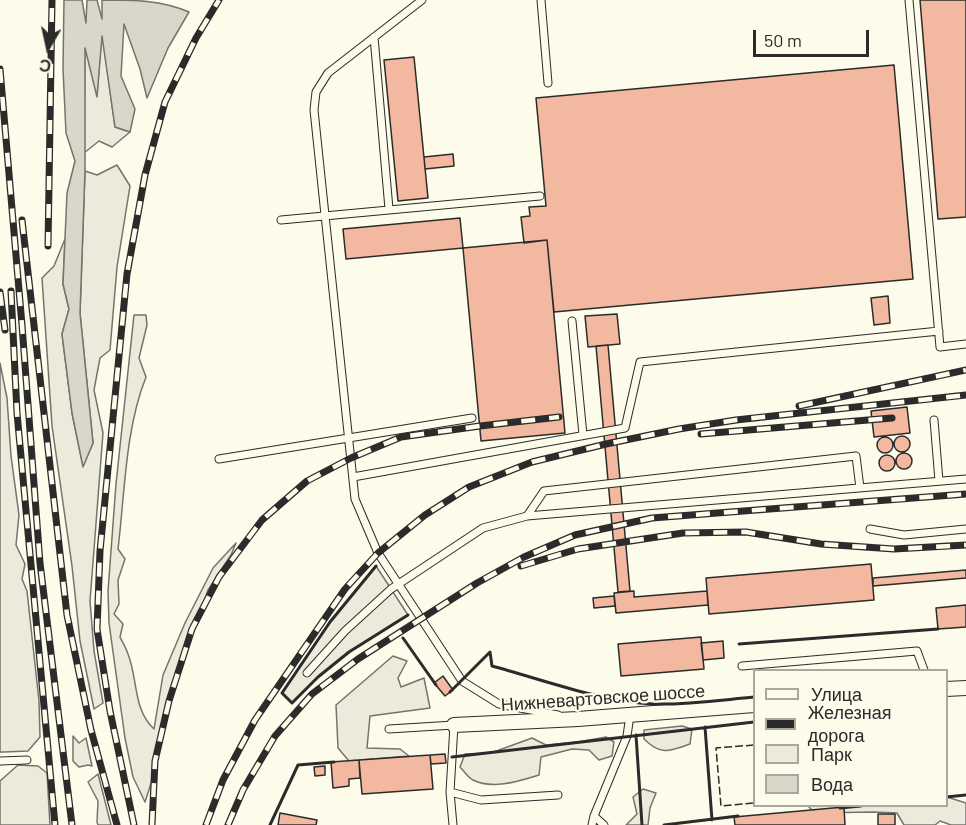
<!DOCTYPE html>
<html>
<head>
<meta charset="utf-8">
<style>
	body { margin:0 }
	#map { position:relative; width:966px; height:825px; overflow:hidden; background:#fdfbea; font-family:Barlow,sans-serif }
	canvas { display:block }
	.legend { position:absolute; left:753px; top:669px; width:195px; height:138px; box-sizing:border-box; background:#fdfbea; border:2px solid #a9a89e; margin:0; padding:8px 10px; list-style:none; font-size:18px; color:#2b2b2b }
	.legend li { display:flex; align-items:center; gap:12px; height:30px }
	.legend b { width:30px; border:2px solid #a9a89e }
	.north { position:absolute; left:18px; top:18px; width:60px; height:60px; -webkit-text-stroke:4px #fdfbea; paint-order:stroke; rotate:189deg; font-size:16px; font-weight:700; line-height:24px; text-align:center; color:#2b2b2b }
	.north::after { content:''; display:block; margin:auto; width:21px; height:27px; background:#2b2b2b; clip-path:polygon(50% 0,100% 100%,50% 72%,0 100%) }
	.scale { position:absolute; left:753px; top:30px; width:116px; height:27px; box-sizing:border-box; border:3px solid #2b2b2b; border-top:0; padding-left:8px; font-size:18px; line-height:21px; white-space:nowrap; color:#2b2b2b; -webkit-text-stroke:4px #fdfbea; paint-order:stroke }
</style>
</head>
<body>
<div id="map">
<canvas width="966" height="825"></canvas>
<ul class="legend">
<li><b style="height:8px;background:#fdfbea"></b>Улица</li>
<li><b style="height:8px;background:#2b2b2b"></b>Железная дорога</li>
<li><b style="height:16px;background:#ecebdb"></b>Парк</li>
<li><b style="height:16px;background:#d8d7c9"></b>Вода</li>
</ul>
<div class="north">С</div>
<div class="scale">50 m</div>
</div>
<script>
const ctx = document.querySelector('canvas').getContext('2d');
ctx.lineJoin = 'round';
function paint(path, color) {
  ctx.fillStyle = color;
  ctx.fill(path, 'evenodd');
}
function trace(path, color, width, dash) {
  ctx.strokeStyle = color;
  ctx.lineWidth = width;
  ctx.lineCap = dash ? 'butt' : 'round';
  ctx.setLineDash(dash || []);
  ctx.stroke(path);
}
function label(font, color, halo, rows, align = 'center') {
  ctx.font = font + ' Barlow,sans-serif';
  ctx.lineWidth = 4.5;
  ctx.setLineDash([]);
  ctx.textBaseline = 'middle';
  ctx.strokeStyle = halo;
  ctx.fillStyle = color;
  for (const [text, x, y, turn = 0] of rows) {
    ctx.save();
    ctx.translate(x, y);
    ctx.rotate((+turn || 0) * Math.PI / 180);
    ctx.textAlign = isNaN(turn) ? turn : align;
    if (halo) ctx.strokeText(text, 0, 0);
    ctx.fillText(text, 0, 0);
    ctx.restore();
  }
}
const green = new Path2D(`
	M102 32 115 127 130 132 112 147 99 141 84 153 85 44 97 94Z
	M117 165 130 186 117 267 110 350 100 358 94 390 103 433 90 601 94 651 103 703 94 709 80 641 72 566 52 426 42 278 54 266 65 239 63 284 69 309 62 334 72 413 83 466 93 443 80 313 85 171 97 175Z
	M134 315H146L147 325 139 358 146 377C125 430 125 492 118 549L125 559 118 580 119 604 114 614 123 624 120 637C123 643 126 648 128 654 138 679 133 710 154 729L163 675 185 623 213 568 236 543 231 555 208 590 194 631 181 658 159 738 154 774 145 802 133 777 125 738 109 623 108 591 116 484Z
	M0 363 7 398 11 456 19 515 16 545 25 564 22 579 27 591 39 701 40 737 28 751 4 752H0Z
	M393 656 407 661 398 678 401 687 424 678 430 708 370 716 367 748 400 749 409 756 349 761 338 748 336 705Z
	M682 726 692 729 690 744C670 751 661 756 644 739V730Z
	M73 736 79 743 86 738 92 766 88 765 79 767 73 761Z
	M606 737 614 742 612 756 599 760 589 750 572 749 541 757 539 775C519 781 493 790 473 780 468 778 464 771 460 767L465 754 491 753 532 738 546 745 578 742Z
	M18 765 38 766 47 773 50 825H0V781Z
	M98 774 111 825H98L97 822 98 801 88 782Z
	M643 789 656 793 650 808 648 825H626L637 814 633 797Z
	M947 797 966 803V825H951L940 821 935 825H904L897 813 873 812 815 813 808 806H946Z`);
const parking = new Path2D(`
	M376 566 408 615 349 652 318 677 292 703 282 693 330 622Z`);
const water = new Path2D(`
	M64 0H82L86 23 87 0H97L102 19V0C134 0 161 0 189 12L168 48 147 98 140 69 124 24 121 76 135 109 130 132 115 127 102 36 97 97 85 48V171L80 313 93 443 83 467 72 413 62 334 69 309 63 284 67 193 75 161 66 133 63 69Z`);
const building = new Path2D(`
	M920 0H966V217L938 219Z
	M414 57 428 198 398 201 384 60Z
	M894 65 913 279 554 312 547 240 524 243 521 217 530 216 529 207 546 206 536 98Z
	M453 154 454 166 425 169 424 157Z
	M460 218 463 248 346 259 343 229Z
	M547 240 565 433 481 441 463 248Z
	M888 296 890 323 874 325 871 298Z
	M617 314 620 344 588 347 585 316Z
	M608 345 630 591 618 592 596 346Z
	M907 407 910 433 874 437 871 411Z
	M894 444a8 8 0 1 1 16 0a8 8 0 1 1-16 0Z
	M877 445a8 8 0 1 1 16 0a8 8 0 1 1-16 0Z
	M896 461a8 8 0 1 1 16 0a8 8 0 1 1-16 0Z
	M879 463a8 8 0 1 1 16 0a8 8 0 1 1-16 0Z
	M871 564 874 600 709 614 706 578Z
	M966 570V578L873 586V578Z
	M634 591V597L707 591 708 605 616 613 614 593Z
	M614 596 615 606 594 608 593 598Z
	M966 605V627L938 629 936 608Z
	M701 637 704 669 621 676 618 644Z
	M723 641 724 658 703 660 701 643Z
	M443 676 453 690 445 696 434 683Z
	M445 754 446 763 431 764 430 755Z
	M430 755 433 789 362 794 359 760Z
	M359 760 360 778 349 779V786L333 788 331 762Z
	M325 766V775L315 776 314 767Z
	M844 807 845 825H735L734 817Z
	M280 813 317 820 316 825H278Z
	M878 814H895V825H878Z`);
const lane = new Path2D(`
	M422 0 328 73 316 92 314 110 325 215 355 499 378 553 462 681 499 704 558 715
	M541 0 548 83
	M909 0 940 347 966 344
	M374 37 389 209
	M281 220 540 196
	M572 321 583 435
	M934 420 939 481
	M219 459 472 418
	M353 477 625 428 640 362 939 331
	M527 516 544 491 856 456 860 488
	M870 529 904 535 966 529
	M742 666 917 651 924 670
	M307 673 345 631 391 589 483 528 527 516 966 479
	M389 729 454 725 450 792 453 825
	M0 761 27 760
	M450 792 481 800 558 795
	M594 816 604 825
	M592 825 594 816 627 736 630 715`);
const street = new Path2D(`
	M946 689 966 688
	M454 725 578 719 754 705`);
const rail = new Path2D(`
	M0 69 22 325 40 563 72 825
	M22 220 67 615 91 730 117 825
	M48 246 52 0
	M11 291 17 413 55 825
	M0 292 5 330
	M799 406 966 370
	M701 434 892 418
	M521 566 578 549 683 533 746 532 821 544 894 549 966 545
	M134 825 110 711 97 629 100 551 127 274 145 175 165 102 196 38 219 0
	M152 825 155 761 169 701 192 629 219 577 262 520 307 481 351 458 401 437 480 426 559 417
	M206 825 223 780 255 720 345 589 378 553 425 515 469 487 532 462 606 444 679 429 736 420 966 395
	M228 825 243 790 275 736 312 694 358 659 477 583 524 557 575 535 652 518 966 494`);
const fence = new Path2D(`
	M754 745 716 748 721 806 754 803`);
const wall = new Path2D(`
	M376 566 330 622 282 693 292 703 318 677 349 652 408 615
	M403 638 436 685
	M739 644 938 629
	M450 692 490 652 492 666C544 680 599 701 653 704 687 705 721 700 754 697
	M705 727 712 820
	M636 735 642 825
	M452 757 754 722
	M946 797 966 795
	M840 808 861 806
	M270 825 298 765 334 762
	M664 825 738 816`);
const streetNames = [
	["Нижневартовское шоссе",603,698,-4]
];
paint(green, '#ecebdb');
trace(green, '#74746e', 1.5);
paint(parking, '#eceadb');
trace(parking, '#74746e', 1.5);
paint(water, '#d8d7c9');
trace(water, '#74746e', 1.5);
paint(building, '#f2b8a0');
trace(building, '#2b2b2b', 1.5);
trace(lane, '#2b2b2b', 9);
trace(street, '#2b2b2b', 16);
trace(lane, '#fdfbea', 7);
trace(street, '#fdfbea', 14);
trace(rail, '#2b2b2b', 7);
trace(rail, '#fdfbea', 4.5, [14]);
trace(fence, '#2b2b2b', 1.5, [8, 3]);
trace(wall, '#2b2b2b', 3);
label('18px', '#2b2b2b', '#fdfbea', streetNames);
</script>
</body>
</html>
